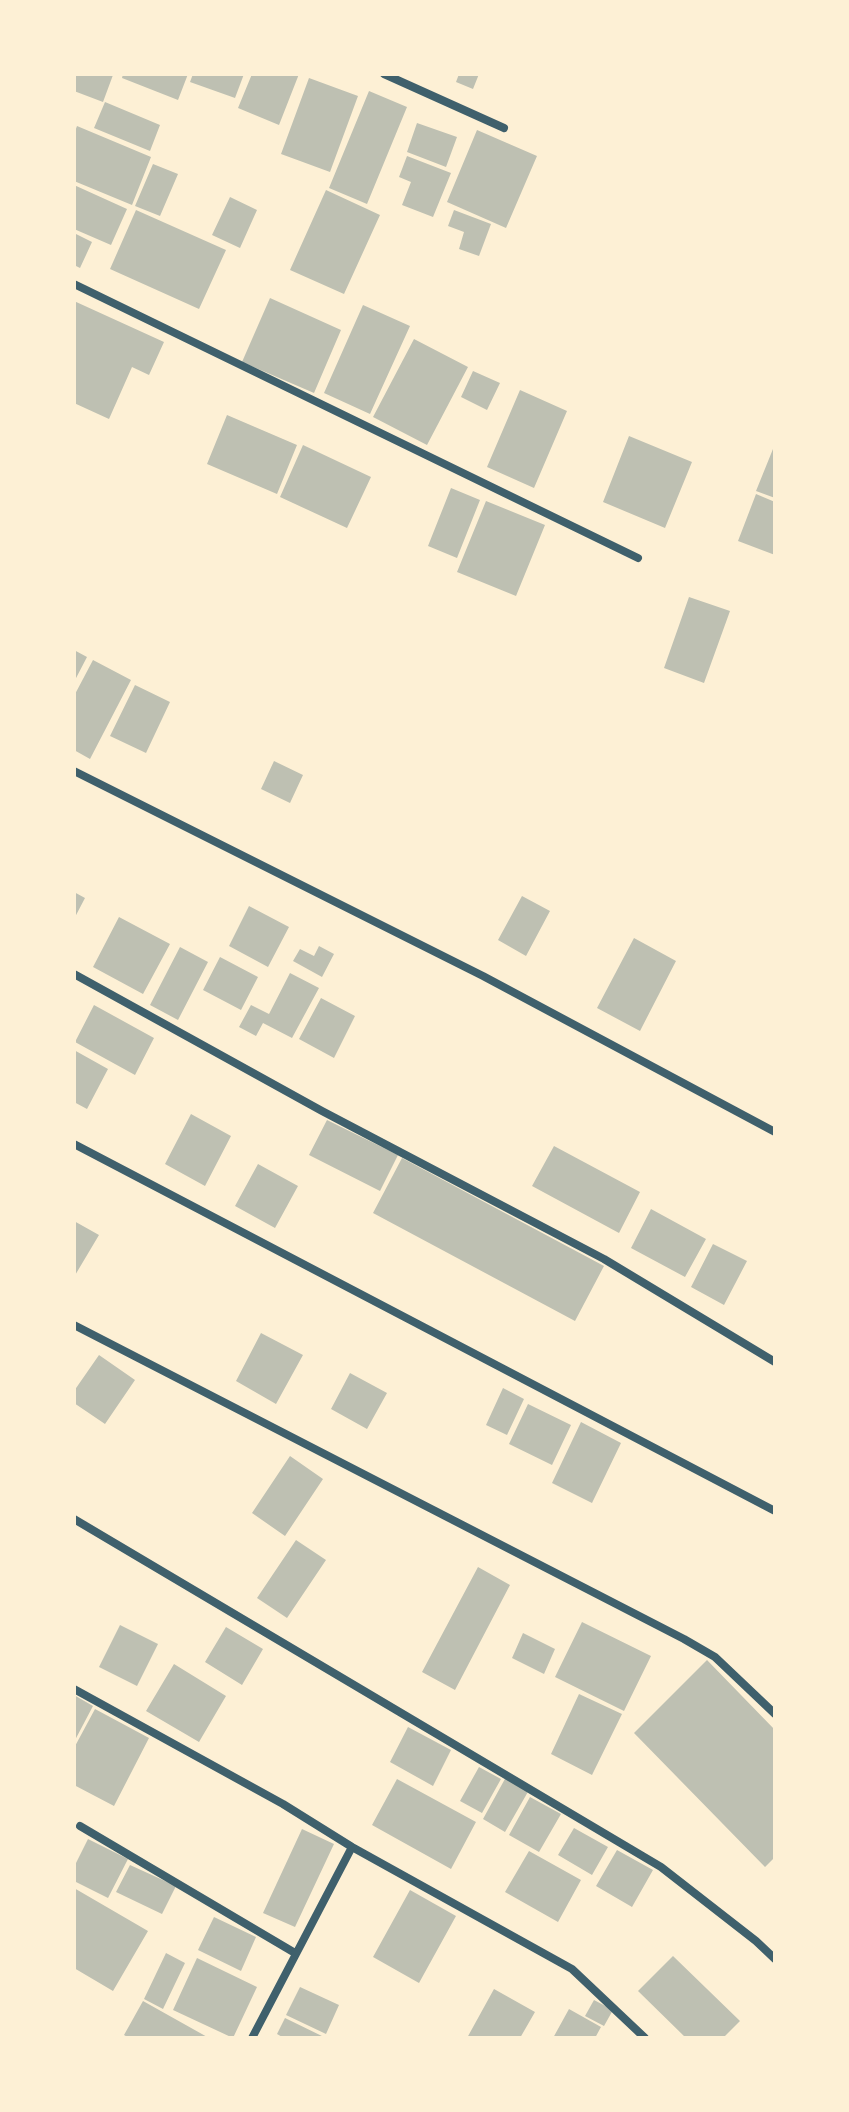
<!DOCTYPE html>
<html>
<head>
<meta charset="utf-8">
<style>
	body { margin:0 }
	#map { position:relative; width:849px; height:2112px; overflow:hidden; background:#fdf0d5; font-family:"DM Sans",sans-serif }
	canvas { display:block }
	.frame { position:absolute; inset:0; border:76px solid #fdf0d5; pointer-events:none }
</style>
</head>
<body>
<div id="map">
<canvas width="849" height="2112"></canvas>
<div class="frame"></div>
</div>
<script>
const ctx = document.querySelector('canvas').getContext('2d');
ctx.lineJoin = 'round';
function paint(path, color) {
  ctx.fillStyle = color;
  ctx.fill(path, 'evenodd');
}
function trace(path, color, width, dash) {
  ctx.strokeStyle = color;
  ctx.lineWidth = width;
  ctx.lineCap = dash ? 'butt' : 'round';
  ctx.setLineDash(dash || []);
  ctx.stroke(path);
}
const building = new Path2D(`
	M74 74 113 75 103 102 74 91Z
	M123 74H188L178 100 122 78Z
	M193 74H244L235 98 190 82Z
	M252 74H299L279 125 238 108Z
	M459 74H479L473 89 456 82Z
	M309 78 358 96 330 172 281 154Z
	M369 91 407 107 367 204 329 188Z
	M105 102 160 125 150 151 94 128Z
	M417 123 457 137 446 167 407 152Z
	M77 126 151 157 132 205 74 181V134Z
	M477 130 537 156 506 228 447 202Z
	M407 156 451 173 433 217 402 205 411 182 399 177Z
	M153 164 178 174 160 216 135 206Z
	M74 185 127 209 111 245 74 229Z
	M326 190 380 215 344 294 290 270Z
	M230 197 257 210 240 248 212 235Z
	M136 210 226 250 199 309 110 269Z
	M454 210 491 224 479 256 459 249 464 232 448 226Z
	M74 233 92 242 80 268 74 265Z
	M270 298 341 330 314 393 242 362Z
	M74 301 164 342 149 375 132 367 109 419 74 403Z
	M363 305 410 326 370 414 324 393Z
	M414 339 468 367 427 445 373 417Z
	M473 371 500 383 487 410 461 397Z
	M520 390 567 411 534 488 487 467Z
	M227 415 297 445 277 494 207 464Z
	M629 436 692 462 665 528 603 502Z
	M775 444V498L756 491Z
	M303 445 371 477 347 528 280 497Z
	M451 488 480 500 457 558 428 546Z
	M756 494 775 502V555L738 541Z
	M486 501 545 525 516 596 457 572Z
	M689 597 730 611 704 683 664 668Z
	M74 650 87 657 74 682Z
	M93 660 131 680 90 759 74 750V696Z
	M135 685 170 702 146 753 110 736Z
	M274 761 303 775 290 803 261 789Z
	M74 892 85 898 74 919Z
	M522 896 550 911 526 956 498 940Z
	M249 906 289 927 268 967 229 946Z
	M119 917 170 944 143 994 93 967Z
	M634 938 676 961 640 1031 597 1008Z
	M319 946 334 954 322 977 293 961 300 949 314 956Z
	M180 947 208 962 178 1020 150 1005Z
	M220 957 258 977 241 1010 203 990Z
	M290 973 319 988 292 1038 263 1023 256 1036 239 1027 251 1005 269 1014Z
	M321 998 355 1016 334 1058 299 1039Z
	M94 1005 154 1038 135 1075 75 1042Z
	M74 1050 108 1069 87 1109 74 1102Z
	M191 1114 231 1136 205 1186 165 1164Z
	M327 1120 398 1155 380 1191 309 1155Z
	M554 1146 640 1192 619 1233 532 1186Z
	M402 1158 604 1266 575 1321 373 1213Z
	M258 1164 298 1186 275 1228 235 1206Z
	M651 1209 706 1239 685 1277 631 1248Z
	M74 1221 99 1235 74 1277Z
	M713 1244 747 1261 724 1305 691 1287Z
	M261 1333 303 1355 276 1404 236 1381Z
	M99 1355 135 1380 105 1424 74 1403V1391Z
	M350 1373 387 1393 367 1429 331 1409Z
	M503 1388 524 1399 507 1435 486 1425Z
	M528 1404 571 1425 552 1465 509 1444Z
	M581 1422 621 1443 592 1503 552 1483Z
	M290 1456 323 1479 285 1536 252 1513Z
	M296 1540 326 1560 287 1618 257 1598Z
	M478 1567 510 1585 455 1690 422 1672Z
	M582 1622 651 1656 624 1711 555 1677Z
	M120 1625 158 1644 137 1686 99 1667Z
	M226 1627 263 1649 242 1685 205 1662Z
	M523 1633 555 1649 544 1674 512 1658Z
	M707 1660 775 1730V1857L765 1867 634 1733Z
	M174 1664 226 1696 199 1742 146 1711Z
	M579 1694 622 1714 592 1775 551 1754Z
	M74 1695 93 1706 74 1742Z
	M95 1709 149 1738 114 1806 74 1785V1748Z
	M408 1727 451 1750 433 1786 390 1762Z
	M479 1767 501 1779 482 1813 460 1801Z
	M506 1777 529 1790 505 1832 483 1819Z
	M397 1779 476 1822 451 1869 372 1825Z
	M530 1797 561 1814 539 1852 509 1835Z
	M574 1828 608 1847 592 1875 558 1855Z
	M302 1829 334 1844 295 1927 263 1913Z
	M88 1839 128 1859 108 1898 74 1881V1867Z
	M617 1850 653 1870 632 1907 596 1886Z
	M529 1851 581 1880 558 1922 505 1892Z
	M130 1865 176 1886 162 1914 116 1892Z
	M74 1888 148 1931 113 1991 74 1968Z
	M410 1890 456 1916 419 1983 373 1957Z
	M214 1917 256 1937 241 1971 198 1950Z
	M166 1953 185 1963 163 2009 144 1999Z
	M673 1956 740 2021 723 2038H686L638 1991Z
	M197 1958 257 1987 233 2038 173 2010Z
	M300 1987 339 2005 326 2034 286 2015Z
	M494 1989 535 2012 520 2038H467Z
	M594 2000 613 2010 604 2026 585 2016Z
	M143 2001 209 2038H129L124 2035Z
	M569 2009 601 2027 595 2038H553Z
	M285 2018 326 2038H284L277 2034Z`);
const minor = new Path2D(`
	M384 74 504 128
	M74 284 638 558
	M74 771 483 976 775 1132
	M74 974 322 1111 604 1259 775 1362
	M74 1144 775 1511
	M74 1325 684 1639 715 1657 775 1714
	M74 1519 661 1867 756 1941 775 1959
	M74 1689 283 1804 352 1847 572 1969 645 2038
	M80 1826 295 1953
	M252 2038 352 1847`);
paint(building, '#bec0b2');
trace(minor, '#3f606c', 8);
</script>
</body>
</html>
